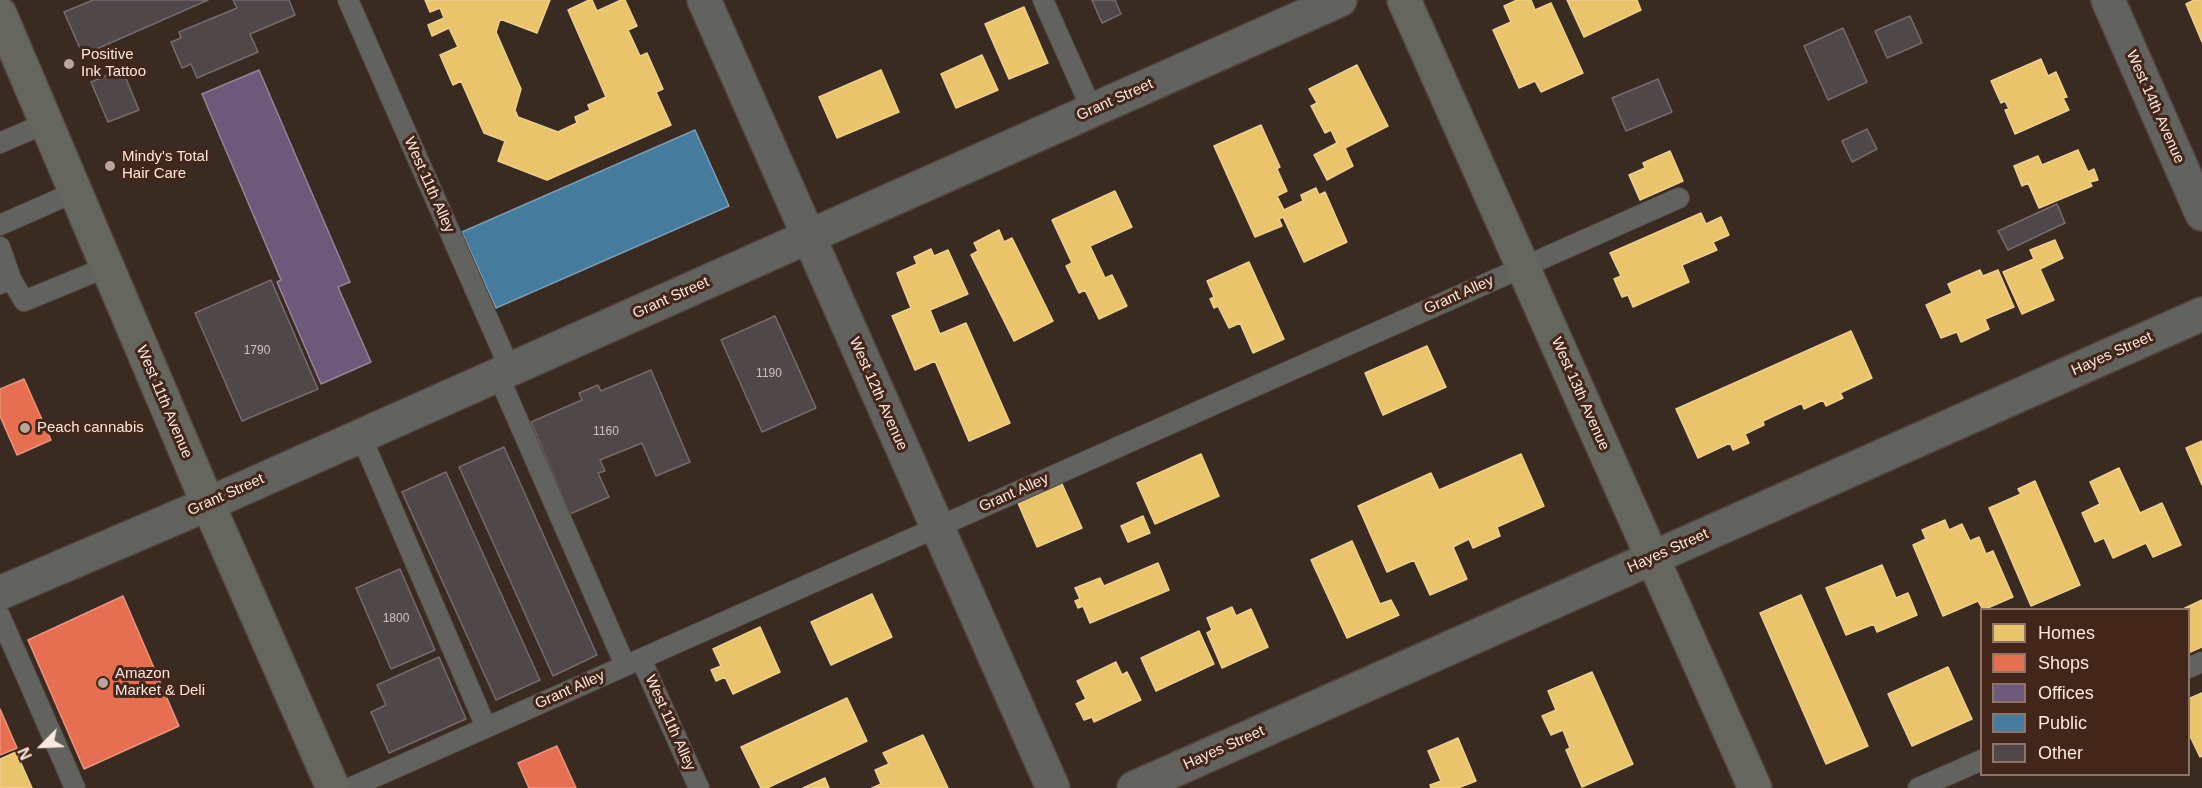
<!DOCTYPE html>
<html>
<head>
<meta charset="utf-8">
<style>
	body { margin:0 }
	#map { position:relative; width:2202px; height:788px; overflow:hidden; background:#392a22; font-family:Arial,sans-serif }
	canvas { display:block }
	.legend { position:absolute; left:1980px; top:608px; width:210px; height:168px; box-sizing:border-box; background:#422619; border:2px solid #8c7468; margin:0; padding:8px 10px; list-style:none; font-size:18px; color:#fbe8df }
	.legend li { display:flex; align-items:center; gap:12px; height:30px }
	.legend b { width:30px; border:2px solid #8c7468 }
	.north { position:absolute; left:12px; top:716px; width:60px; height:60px; -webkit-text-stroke:4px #422619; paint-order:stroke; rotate:246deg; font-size:16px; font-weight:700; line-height:24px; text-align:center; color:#fbe8df }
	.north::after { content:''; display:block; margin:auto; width:21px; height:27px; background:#fbe8df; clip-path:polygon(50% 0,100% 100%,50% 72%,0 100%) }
</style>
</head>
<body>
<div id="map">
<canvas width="2202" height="788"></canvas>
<ul class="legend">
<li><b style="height:16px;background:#e9c46a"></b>Homes</li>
<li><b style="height:16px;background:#e76f51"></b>Shops</li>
<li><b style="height:16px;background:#6d597a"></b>Offices</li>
<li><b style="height:16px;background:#457b9d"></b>Public</li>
<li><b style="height:16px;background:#504748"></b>Other</li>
</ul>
<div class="north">N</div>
</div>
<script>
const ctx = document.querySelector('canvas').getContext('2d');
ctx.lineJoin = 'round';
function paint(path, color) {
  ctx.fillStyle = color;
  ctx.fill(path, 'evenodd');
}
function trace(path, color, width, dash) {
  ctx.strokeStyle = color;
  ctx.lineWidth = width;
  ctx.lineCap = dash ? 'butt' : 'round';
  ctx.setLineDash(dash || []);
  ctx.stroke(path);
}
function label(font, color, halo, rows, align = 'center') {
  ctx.font = font + ' Arial,sans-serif';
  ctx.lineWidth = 6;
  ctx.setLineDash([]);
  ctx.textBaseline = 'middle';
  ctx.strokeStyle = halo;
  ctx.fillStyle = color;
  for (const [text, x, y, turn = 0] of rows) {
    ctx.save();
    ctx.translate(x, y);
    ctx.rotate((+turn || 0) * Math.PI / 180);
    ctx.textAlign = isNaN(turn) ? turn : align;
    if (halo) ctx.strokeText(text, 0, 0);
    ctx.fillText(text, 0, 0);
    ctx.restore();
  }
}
const homes = new Path2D(`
	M425 0H550L537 33 500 19 496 32 521 89 515 110 518 117 558 132 577 123 575 117 590 110 588 105 606 97 568 10 589 0H592L597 11 621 0H625L637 26 628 30 640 56 647 53 663 89 656 92 671 125 547 180 498 161 505 141 484 133 461 81 453 85 440 55 458 47 449 28 432 36 428 25 444 18 440 8 430 12Z
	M1517 0H1531L1535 10 1551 3 1583 73 1541 92 1535 81 1519 88 1493 30 1511 22 1504 6Z
	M1567 0H1637L1641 10 1584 37Z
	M2194 0H2202V42L2186 4Z
	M1024 7 1048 63 1009 79 985 24Z
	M982 55 998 90 956 108 941 74Z
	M2041 59 2048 76 2056 72 2067 97 2063 98 2069 110 2015 134 2005 110 2009 109 2005 101 2001 103 1991 81Z
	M1357 65 1388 126 1345 148 1353 166 1327 180 1314 155 1337 143 1331 130 1325 133 1311 106 1317 103 1309 89Z
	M881 70 899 112 837 138 819 97Z
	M1261 125 1280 167 1277 169 1287 191 1277 196 1284 210 1303 201 1301 195 1316 188 1319 195 1325 192 1347 242 1304 262 1283 217 1279 219 1282 226 1255 237 1214 146Z
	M2078 150 2088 172 2094 169 2098 180 2090 182 2092 186 2039 208 2028 183 2022 186 2014 166 2038 156 2042 165Z
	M1670 151 1683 181 1640 200 1629 175 1645 168 1643 163Z
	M1115 191 1132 227 1090 246 1105 278 1112 275 1127 306 1099 319 1085 290 1079 293 1066 266 1072 263 1052 220Z
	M1701 213 1706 224 1721 217 1729 235 1713 242 1717 250 1682 265 1689 282 1633 307 1628 295 1622 297 1614 279 1621 276 1610 253Z
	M999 230 1004 242 1012 238 1053 321 1014 341 971 255 978 251 974 243Z
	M2055 240 2063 258 2040 269 2054 300 2022 314 2003 272 2034 259 2030 250Z
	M931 249 934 256 948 250 968 294 930 310 940 334 966 323 1010 423 969 441 935 361 915 370 892 316 911 308 897 273 917 264 914 257Z
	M1249 262 1284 339 1253 353 1240 323 1229 328 1218 306 1214 308 1210 299 1214 297 1207 281Z
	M1980 270 1983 276 1998 270 2014 307 1985 319 1989 329 1961 342 1957 332 1941 338 1926 305 1952 293 1948 284Z
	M1851 331 1872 378 1840 393 1843 398 1826 406 1823 400 1804 409 1802 403 1763 421 1764 425 1745 434 1749 443 1733 450 1730 443 1698 458 1676 409Z
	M1427 346 1446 387 1383 415 1365 373Z
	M2202 441V485L2186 448Z
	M1201 454 1219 496 1155 524 1137 483Z
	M1521 454 1544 506 1497 527 1500 536 1473 548 1469 539 1453 547 1467 579 1430 595 1414 560 1387 572 1358 506 1431 473 1439 490Z
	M2119 468 2140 513 2162 503 2181 545 2153 557 2146 543 2113 558 2104 538 2095 542 2082 513 2100 504 2090 482Z
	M2035 481 2080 585 2031 606 1989 508 2021 494 2018 489Z
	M1062 484 1082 528 1037 547 1018 503Z
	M1143 516 1150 533 1128 542 1121 526Z
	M1945 520 1949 530 1962 524 1970 541 1979 537 1986 554 1993 551 2013 597 1983 610 1978 601 1943 616 1913 545 1926 539 1922 530Z
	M1352 541 1380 604 1391 600 1399 615 1347 638 1311 560Z
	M1158 563 1169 590 1090 623 1083 606 1078 608 1075 601 1080 599 1075 588 1100 578 1104 586Z
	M1882 565 1896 598 1908 593 1917 615 1877 632 1874 624 1846 635 1826 588Z
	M872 594 892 637 831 665 811 622Z
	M1801 595 1868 746 1826 764 1760 613Z
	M2202 600V647L2188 653V610H2181Z
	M1232 607 1236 616 1251 609 1268 647 1222 668 1207 633 1212 630 1207 618Z
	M760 627 780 672 733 694 725 677 716 681 711 670 721 666 713 649Z
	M1199 631 1214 664 1156 691 1141 658Z
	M1116 662 1122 675 1127 672 1141 700 1094 722 1092 717 1084 720 1076 704 1086 699 1077 681Z
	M1948 667 1972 719 1912 746 1888 694Z
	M1592 672 1633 764 1582 787 1566 750 1570 748 1563 730 1551 735 1542 716 1556 710 1548 691Z
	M2202 693V756L2200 757 2188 732V699Z
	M847 698 867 741 767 788H761L741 747Z
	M923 735 948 788H872L881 784 875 770 889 764 883 753Z
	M1458 738 1476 781 1458 788H1431L1430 785 1441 781 1428 751Z
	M16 752 32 788H0V759Z
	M825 778 829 788H803Z`);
const shops = new Path2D(`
	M24 379 51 440 17 455 0 416V389Z
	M123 596 179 726 84 769 28 640Z
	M0 709 17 748 0 755Z
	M557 746 576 788H529L518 763Z`);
const offices = new Path2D(`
	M259 70 350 282 338 287 371 362 321 384 277 282 281 280 202 94Z`);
const public = new Path2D(`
	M695 130 729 206 496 308 462 232Z`);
const building = new Path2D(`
	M93 0H208L83 55 64 12Z
	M233 0H289L295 15 250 34 258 52 197 78 191 64 182 68 171 42 181 38 179 32 237 8Z
	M1092 0H1115L1121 14 1102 23Z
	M1910 16 1922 43 1887 58 1875 31Z
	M1843 28 1867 82 1828 100 1804 46Z
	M122 69 139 110 108 122 91 82Z
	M1658 79 1672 112 1626 131 1612 98Z
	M1867 129 1877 149 1852 162 1842 141Z
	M2057 204 2065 223 2008 250 1998 231Z
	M271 280 318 389 242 421 195 313Z
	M775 316 816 408 762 432 721 340Z
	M651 370 690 462 656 476 642 443 600 460 605 471 598 473 609 497 570 514 531 422 582 400 579 393 598 385 601 391Z
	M504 447 597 655 553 676 459 467Z
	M446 472 540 680 496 700 402 492Z
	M400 569 435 650 391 669 356 588Z
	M439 657 466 719 389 753 371 712 386 705 377 685Z`);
const lane = new Path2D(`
	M348 0 510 369
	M1043 0 1092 110
	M0 143 46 123
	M0 225 75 192
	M0 247 11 279
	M0 284 11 279 24 301 107 267
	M498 375 625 665
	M361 436 486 727
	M0 616 75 788
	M641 659 699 788
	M2188 668 2202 662
	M350 788 1679 198
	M1918 788 1982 760`);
const street = new Path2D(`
	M704 0 1053 788
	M2108 0 2202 214
	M0 593 208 504 1340 0
	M1134 788 2202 314`);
const secondary = new Path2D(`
	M1404 0 1755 788
	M0 14 208 504 333 788`);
const markers = [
	[69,64,6,"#b7a69d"],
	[110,166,6,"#b7a69d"],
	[25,428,6,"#b7a69d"],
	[103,683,6,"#b7a69d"]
];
const numberNames = [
	["1790",257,351],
	["1190",769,374],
	["1160",606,432],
	["1800",396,619]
];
const poiNames = [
	["Positive",81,55],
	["Ink Tattoo",81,72],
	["Mindy's Total",122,157],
	["Hair Care",122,174],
	["Peach cannabis",37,428],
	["Amazon",115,674],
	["Market & Deli",115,691]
];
const streetNames = [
	["Grant Street",1115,100,-24],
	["West 14th Avenue",2155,107,66],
	["West 11th Alley",429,185,66],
	["Grant Alley",1459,295,-24],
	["Grant Street",671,298,-24],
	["Hayes Street",2112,354,-24],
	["West 12th Avenue",878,394,66],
	["West 13th Avenue",1580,394,66],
	["West 11th Avenue",164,402,67],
	["Grant Alley",1014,493,-24],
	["Grant Street",226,495,-24],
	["Hayes Street",1668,551,-24],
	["Grant Alley",570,690,-24],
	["West 11th Alley",670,723,66],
	["Hayes Street",1224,748,-24]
];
paint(homes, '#e9c46a');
trace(homes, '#eecf8d', 1.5);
paint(shops, '#e76f51');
trace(shops, '#ed937c', 1.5);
paint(offices, '#6d597a');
trace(offices, '#988498', 1.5);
paint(public, '#457b9d');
trace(public, '#7c9cb1', 1.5);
paint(building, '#504748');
trace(building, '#766c6f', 1.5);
trace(lane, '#52453e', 22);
trace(street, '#52453e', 36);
trace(secondary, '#52453e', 36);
trace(lane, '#62635e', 20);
trace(street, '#62635e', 33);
trace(secondary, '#65665e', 33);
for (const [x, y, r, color] of markers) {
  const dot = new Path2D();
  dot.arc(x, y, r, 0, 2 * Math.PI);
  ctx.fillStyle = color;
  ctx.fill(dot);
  trace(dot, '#422619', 2);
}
label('12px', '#d0c0b9', null, numberNames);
label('15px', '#fbe8df', '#422619', poiNames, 'left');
label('15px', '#fbe8df', '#422619', streetNames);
</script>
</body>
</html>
